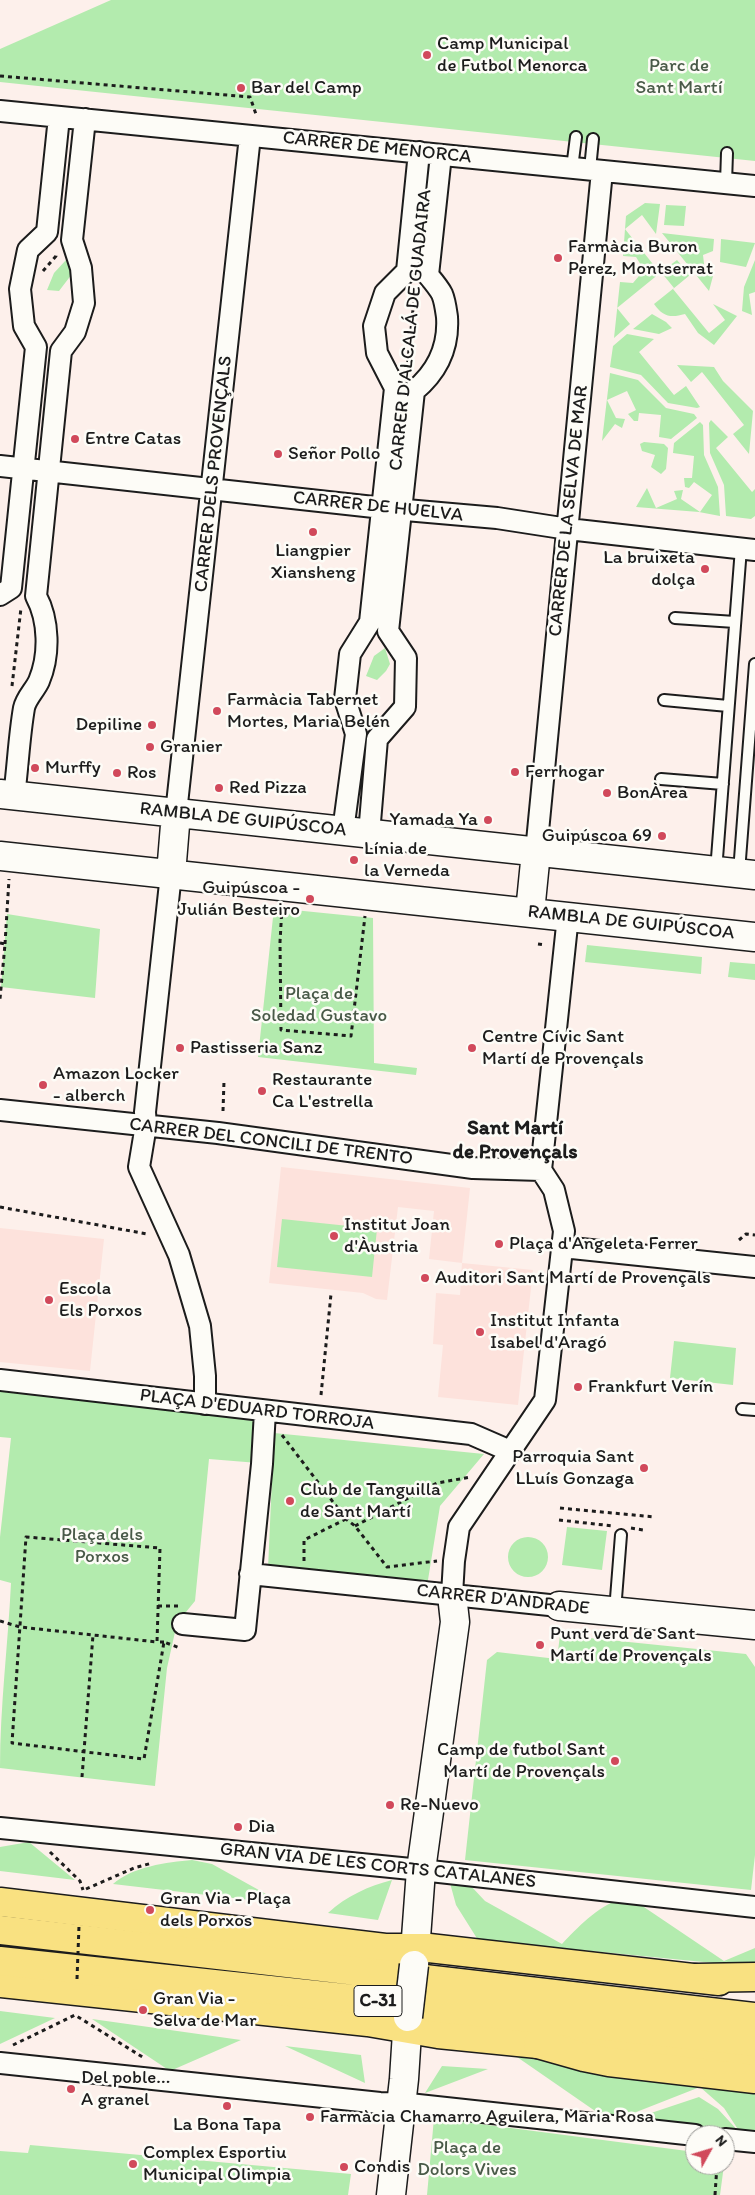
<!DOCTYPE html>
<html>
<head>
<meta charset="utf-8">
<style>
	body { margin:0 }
	#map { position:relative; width:755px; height:2195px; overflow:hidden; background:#fdf0eb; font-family:Itim,sans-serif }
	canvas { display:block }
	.north { position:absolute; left:685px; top:2125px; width:50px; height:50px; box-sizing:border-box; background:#fdfcf7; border:1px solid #a3a29f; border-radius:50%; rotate:51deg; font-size:14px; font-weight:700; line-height:20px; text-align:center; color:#1c1c1c }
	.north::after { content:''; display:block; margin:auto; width:18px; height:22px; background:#d1495b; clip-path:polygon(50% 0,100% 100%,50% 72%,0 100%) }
</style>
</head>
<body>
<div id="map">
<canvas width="755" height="2195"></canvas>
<div class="north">N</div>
</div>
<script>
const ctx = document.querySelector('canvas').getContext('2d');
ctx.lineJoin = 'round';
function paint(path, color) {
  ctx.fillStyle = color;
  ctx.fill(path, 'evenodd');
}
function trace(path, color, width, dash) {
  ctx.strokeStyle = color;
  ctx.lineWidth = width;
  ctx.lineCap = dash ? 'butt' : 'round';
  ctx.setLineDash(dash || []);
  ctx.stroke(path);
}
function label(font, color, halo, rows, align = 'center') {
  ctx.font = font + ' Itim,sans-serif';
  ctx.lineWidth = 5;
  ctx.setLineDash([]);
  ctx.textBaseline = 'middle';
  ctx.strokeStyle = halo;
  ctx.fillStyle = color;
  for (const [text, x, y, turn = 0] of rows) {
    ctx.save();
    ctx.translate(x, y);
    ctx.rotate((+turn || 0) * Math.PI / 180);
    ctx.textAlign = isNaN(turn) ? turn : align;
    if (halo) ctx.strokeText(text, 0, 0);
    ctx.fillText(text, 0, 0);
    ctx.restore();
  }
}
const built = new Path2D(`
	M281 1167 470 1188 462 1263 533 1270 518 1405 438 1397 443 1345 433 1344 436 1293 460 1295 462 1263 429 1259 434 1211 398 1207 387 1300 376 1299 363 1293 269 1283Z
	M0 1228 104 1239 90 1371 0 1362Z`);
const green = new Path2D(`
	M111 0H755V161L0 82V49Z
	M645 203 660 204 656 234 642 215 625 229 626 216Z
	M666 205 686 206 684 226 664 225Z
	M625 229 660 273 617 308 630 324 614 338 620 282 633 283 644 270 636 257 623 256Z
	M662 233 714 239 713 251 703 255 705 272 713 276 709 291Z
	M721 239 755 243 746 267 720 262Z
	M66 260 72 274 59 291 47 290 54 273Z
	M677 260 690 275 673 289 709 333 725 320 713 304 737 316 714 345 698 333 685 314C671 318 663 317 654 304L674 288 661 272Z
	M755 260V292L749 294 752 315 742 311 744 287Z
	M652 314 666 322 672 328 659 334 633 329Z
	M627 334 654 339 639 352 674 395 686 386 700 407 697 408 668 403 641 375 610 367 613 346Z
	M677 365 714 367 723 381 753 411 749 454 733 434 744 425 702 372 691 382Z
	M610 373 638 380 666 408 694 414 697 418 671 439 659 437 661 415 639 413 638 421H634L628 414 636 410 627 391 607 400 616 418 625 419 622 428 615 424 602 441Z
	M711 420 728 437 716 448 752 492 755 489V516L751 519 726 516 724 485 710 453 709 423Z
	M700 422 703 425 704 455 718 487 720 516 699 512 636 507 647 488 656 508 677 499 674 491 683 490 681 499 700 512 712 495 694 482 689 488 685 487 684 478H692L694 456 673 453 674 443Z
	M644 442 664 444 668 448 666 469 661 474 651 467 655 455 642 451 640 444Z
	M385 648 390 664 386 671 377 680 366 676 374 656Z
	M274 908 373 918 374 1063 417 1068 416 1075 258 1057Z
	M7 914 100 929 95 998 1 987Z
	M587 945 702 957 701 974 585 962Z
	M730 962 755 964V980L728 977Z
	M282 1219 377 1229 372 1277 277 1267Z
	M674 1341 736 1348 733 1385 670 1378Z
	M0 1385 263 1413 258 1463 209 1459 195 1601 177 1623 167 1668 155 1786 0 1768C0 1706 8 1645 11 1583L0 1580V1537L11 1438 0 1437Z
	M274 1433 484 1454 440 1506 427 1586 268 1569Z
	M567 1527 607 1531 602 1570 562 1565Z
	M508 1557a20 20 0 1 1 40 0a20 20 0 1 1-40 0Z
	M560 1635 746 1654 755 1667V1855L751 1890 465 1860 487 1660 497 1652 557 1659Z
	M29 1842 75 1880 0 1871V1847Z
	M192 1860 212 1864 284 1904 113 1884C132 1867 167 1862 192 1860Z
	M392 1880 378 1920 328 1913C346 1896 369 1886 392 1880Z
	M450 1883 470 1885 485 1901 562 1944C576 1929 599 1905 619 1900 624 1898 631 1900 635 1901L724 1961 755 1948V1967L478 1940 456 1905Z
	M0 2011 55 2018 0 2044Z
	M92 2019 241 2040 170 2071Z
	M285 2046 361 2055 365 2083Z
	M517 2057 755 2085V2130L743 2136 611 2122ZM700 2087 724 2108 741 2134 718 2109 699 2097 645 2115 616 2120Z
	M442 2066 488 2069 425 2093Z
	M434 2118 695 2152V2165H724L720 2195H427Z
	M30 2145 351 2174 348 2195H0V2151L28 2153Z`);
const path = new Path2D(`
	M0 76 250 97 257 117
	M43 271 56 256V252
	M407 370 415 289
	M12 686 21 608
	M282 907 280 942 281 1030 351 1036 365 916
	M0 943 5 944 0 999
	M5 944 9 879
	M538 944 545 945
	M223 1111 224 1081
	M0 1207 147 1234
	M739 1240 746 1234 755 1235
	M321 1395 331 1294
	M282 1435 346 1519 355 1526 387 1567 437 1561
	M560 1508 655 1517
	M559 1520 613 1526
	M355 1526 437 1483 471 1477
	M631 1528 643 1530
	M304 1561V1540L346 1519
	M158 1606H178
	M0 1621 20 1627 157 1642
	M164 1642H157L160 1548 26 1537 12 1743 144 1759 164 1642 180 1648
	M82 1777 93 1635
	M50 1852 80 1881 83 1890
	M86 1889 134 1868 152 1863
	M13 2045 75 2015 144 2058
	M715 2195 717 2165`);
const lane = new Path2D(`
	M572 168 576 137
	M590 169 593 139
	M726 183 727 153
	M675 618 735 622
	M664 700 728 706
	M661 779 723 784
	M716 871 741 548
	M739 872 755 664
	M742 1409 755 1410
	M615 1611 621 1535`);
const street = new Path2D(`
	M0 111 755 186
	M0 466 383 508 497 518 568 529 755 550
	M0 595 11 588 36 347 24 326 20 289 28 250 47 232 59 117
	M14 796C18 766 19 737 24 708 26 698 35 690 39 681 50 655 49 620 36 596L61 351 75 332 84 303 81 268 72 240 85 119
	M176 813 250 136
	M343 831 356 734 345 699 350 654 370 622 395 388 377 353 374 326 385 293 407 271 419 152
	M369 834 377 739 405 707 406 658 388 631 414 391C437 372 449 347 447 317 446 310 445 301 442 294 439 288 433 281 428 275L441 155
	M536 852 602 171
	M171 874 145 1112 146 1125 139 1167 179 1255 200 1326 205 1376V1404
	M0 1110 218 1133 473 1168 541 1170
	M562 1247 755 1267
	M0 1380 471 1434 510 1451
	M250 1574 559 1606
	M452 1595 454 1561 459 1527 545 1400 564 1231 554 1190 541 1170 568 916
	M183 1624 245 1630 262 1464 265 1411
	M0 1828 421 1870 755 1907
	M0 2063 380 2103 409 2104 695 2135
	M725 2139 755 2142`);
const secondary = new Path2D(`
	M0 794 755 875
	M0 856 755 937
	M171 874 176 813
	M530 912 536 852
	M559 1606 755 1625
	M414 1965 421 1870 455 1622 452 1595
	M391 2195 404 2079 408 2017`);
const primary = new Path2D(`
	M0 1902 385 1948H429L719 1981
	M0 1983 368 2022 438 2034 538 2044 586 2045 755 2064`);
const highway = new Path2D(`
	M0 1930 755 2017
	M0 1961 755 2042
	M696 1978 755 1977
	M538 2044 584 2057 609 2062 755 2079`);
const pathBridge = new Path2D(`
	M77 1979 79 1926`);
const secondaryBridge = new Path2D(`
	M408 2017 414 1965`);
const markers = [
	[427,55,5,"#d1495b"],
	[241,88,5,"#d1495b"],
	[558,258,5,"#d1495b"],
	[75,439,5,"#d1495b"],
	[278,454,5,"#d1495b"],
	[313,532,5,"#d1495b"],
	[705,569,5,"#d1495b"],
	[217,711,5,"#d1495b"],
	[152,725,5,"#d1495b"],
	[150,747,5,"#d1495b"],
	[35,768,5,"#d1495b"],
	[515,772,5,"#d1495b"],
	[117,773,5,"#d1495b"],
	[219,788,5,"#d1495b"],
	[607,793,5,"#d1495b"],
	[488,820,5,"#d1495b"],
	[662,836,5,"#d1495b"],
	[354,860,5,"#d1495b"],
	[310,899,5,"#d1495b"],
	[180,1048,5,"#d1495b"],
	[472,1048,5,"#d1495b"],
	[43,1085,5,"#d1495b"],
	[262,1091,5,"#d1495b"],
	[334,1236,5,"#d1495b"],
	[499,1244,5,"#d1495b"],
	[425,1278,5,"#d1495b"],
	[49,1300,5,"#d1495b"],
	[480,1332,5,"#d1495b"],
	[578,1387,5,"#d1495b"],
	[644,1468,5,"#d1495b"],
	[290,1501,5,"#d1495b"],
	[540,1645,5,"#d1495b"],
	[615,1761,5,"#d1495b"],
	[390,1805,5,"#d1495b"],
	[238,1827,5,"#d1495b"],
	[150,1910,5,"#d1495b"],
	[143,2010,5,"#d1495b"],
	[71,2089,5,"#d1495b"],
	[227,2106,5,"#d1495b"],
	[310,2117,5,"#d1495b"],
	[133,2164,5,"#d1495b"],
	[344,2167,5,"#d1495b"]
];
const shields = [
	[378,2001,48]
];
const shieldNames = [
	["C-31",378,2001]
];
const poiNames = [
	["Camp Municipal",437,44],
	["de Futbol Menorca",437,66],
	["Bar del Camp",251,88],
	["Farmàcia Buron",568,247],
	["Perez, Montserrat",568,269],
	["Entre Catas",85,439],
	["Señor Pollo",288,454],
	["Liangpier",313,551,"center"],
	["Xiansheng",313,573,"center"],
	["La bruixeta",695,558,"right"],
	["dolça",695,580,"right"],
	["Farmàcia Tabernet",227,700],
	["Mortes, Maria Belén",227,722],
	["Depiline",142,725,"right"],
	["Granier",160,747],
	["Murffy",45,768],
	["Ferrhogar",525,772],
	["Ros",127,773],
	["Red Pizza",229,788],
	["BonÀrea",617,793],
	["Yamada Ya",478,820,"right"],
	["Guipúscoa 69",652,836,"right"],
	["Línia de",364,849],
	["la Verneda",364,871],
	["Guipúscoa -",300,888,"right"],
	["Julián Besteiro",300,910,"right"],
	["Centre Cívic Sant",482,1037],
	["Martí de Provençals",482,1059],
	["Pastisseria Sanz",190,1048],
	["Amazon Locker",53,1074],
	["- alberch",53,1096],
	["Restaurante",272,1080],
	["Ca L'estrella",272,1102],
	["Institut Joan",344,1225],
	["d'Àustria",344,1247],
	["Plaça d'Angeleta Ferrer",509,1244],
	["Auditori Sant Martí de Provençals",435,1278],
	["Escola",59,1289],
	["Els Porxos",59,1311],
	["Institut Infanta",490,1321],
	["Isabel d'Aragó",490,1343],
	["Frankfurt Verín",588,1387],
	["Parroquia Sant",634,1457,"right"],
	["LLuís Gonzaga",634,1479,"right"],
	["Club de Tanguilla",300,1490],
	["de Sant Martí",300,1512],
	["Punt verd de Sant",550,1634],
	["Martí de Provençals",550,1656],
	["Camp de futbol Sant",605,1750,"right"],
	["Martí de Provençals",605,1772,"right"],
	["Re-Nuevo",400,1805],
	["Dia",248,1827],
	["Gran Via - Plaça",160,1899],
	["dels Porxos",160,1921],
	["Gran Via -",153,1999],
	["Selva de Mar",153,2021],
	["Del poble...",81,2078],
	["A granel",81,2100],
	["Farmàcia Chamarro Aguilera, Maria Rosa",320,2117],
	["La Bona Tapa",227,2125,"center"],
	["Complex Esportiu",143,2153],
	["Municipal Olimpia",143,2175],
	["Condis",354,2167]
];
const parkNames = [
	["Parc de",679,66],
	["Sant Martí",679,88],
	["Plaça de",319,994],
	["Soledad Gustavo",319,1016],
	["Plaça dels",102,1535],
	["Porxos",102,1557],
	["Plaça de",467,2148],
	["Dolors Vives",467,2170]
];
const streetNames = [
	["CARRER DE MENORCA",377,148,6],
	["CARRER D'ALCALÁ DE GUADAIRA",411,330,-84],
	["CARRER DELS PROVENÇALS",214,474,-84],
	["CARRER DE HUELVA",378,507,6],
	["CARRER DE LA SELVA DE MAR",569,511,-84],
	["RAMBLA DE GUIPÚSCOA",243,820,6],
	["RAMBLA DE GUIPÚSCOA",631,923,6],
	["CARRER DEL CONCILI DE TRENTO",271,1142,7],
	["PLAÇA D'EDUARD TORROJA",257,1410,7],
	["CARRER D'ANDRADE",503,1600,6],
	["GRAN VIA DE LES CORTS CATALANES",378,1866,6]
];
const quarterNames = [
	["Sant Martí",515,1129],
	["de Provençals",515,1153]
];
paint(built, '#fde2dc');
paint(green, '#b3ebae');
trace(lane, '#1c1c1c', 14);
trace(street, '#1c1c1c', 24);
trace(secondary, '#1c1c1c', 31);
trace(primary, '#1c1c1c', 31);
trace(highway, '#1c1c1c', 31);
trace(path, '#1c1c1c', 3, [4, 4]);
trace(lane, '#fdfcf7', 10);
trace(street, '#fdfcf7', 20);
trace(secondary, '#fdfcf7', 28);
trace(primary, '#f9e181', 28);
trace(highway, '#f9e181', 28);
trace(secondaryBridge, '#1c1c1c', 31, []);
trace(pathBridge, '#1c1c1c', 3, [4, 4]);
trace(secondaryBridge, '#fdfcf7', 28);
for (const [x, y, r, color] of markers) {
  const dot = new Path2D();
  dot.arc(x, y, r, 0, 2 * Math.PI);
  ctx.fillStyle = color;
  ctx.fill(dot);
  trace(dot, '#fdfcf7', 2);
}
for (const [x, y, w] of shields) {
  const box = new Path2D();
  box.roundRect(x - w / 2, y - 15.5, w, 31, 4);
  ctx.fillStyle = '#fdfcf7';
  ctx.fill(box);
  trace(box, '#1c1c1c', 1);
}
label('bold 18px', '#1c1c1c', null, shieldNames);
label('19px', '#1c1c1c', '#fdfcf7', poiNames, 'left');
label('19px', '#495a48', '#fdfcf7', parkNames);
label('19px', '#1c1c1c', '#fdfcf7', streetNames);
label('bold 21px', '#1c1c1c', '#fdfcf7', quarterNames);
</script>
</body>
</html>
